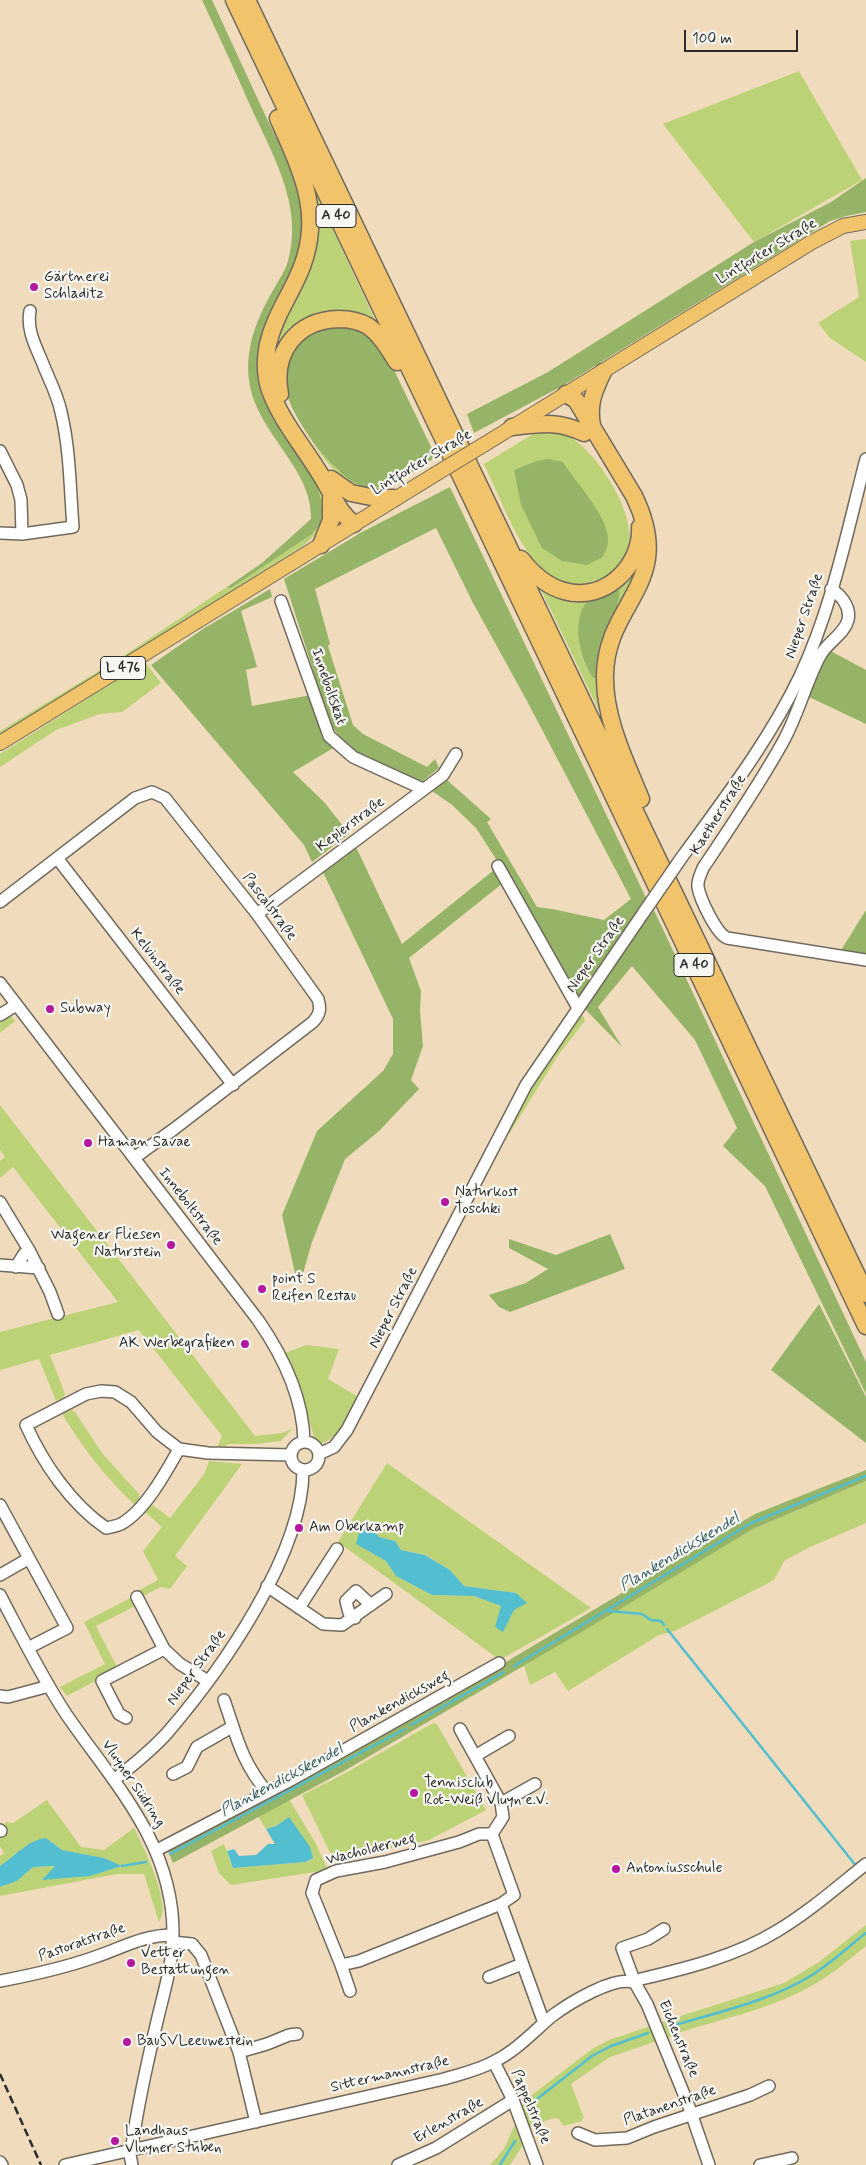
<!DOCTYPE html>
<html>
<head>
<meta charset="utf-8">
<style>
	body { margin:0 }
	#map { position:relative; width:866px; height:2165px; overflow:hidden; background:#f0dcbc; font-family:Mynerve,sans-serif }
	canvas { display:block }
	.scale { position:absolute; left:684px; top:30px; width:114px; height:22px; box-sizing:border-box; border:2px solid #2b2b2b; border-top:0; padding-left:6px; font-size:15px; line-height:18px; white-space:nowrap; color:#2b2b2b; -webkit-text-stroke:4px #f6f6f2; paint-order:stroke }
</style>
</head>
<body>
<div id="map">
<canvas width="866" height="2165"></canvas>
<div class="scale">100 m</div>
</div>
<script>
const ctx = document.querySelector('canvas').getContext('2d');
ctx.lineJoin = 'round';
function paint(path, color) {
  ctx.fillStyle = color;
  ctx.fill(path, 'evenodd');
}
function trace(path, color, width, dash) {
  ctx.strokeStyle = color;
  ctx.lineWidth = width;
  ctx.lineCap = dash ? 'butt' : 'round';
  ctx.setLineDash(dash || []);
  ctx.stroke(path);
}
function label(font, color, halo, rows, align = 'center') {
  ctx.font = font + ' Mynerve,sans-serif';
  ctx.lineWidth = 4.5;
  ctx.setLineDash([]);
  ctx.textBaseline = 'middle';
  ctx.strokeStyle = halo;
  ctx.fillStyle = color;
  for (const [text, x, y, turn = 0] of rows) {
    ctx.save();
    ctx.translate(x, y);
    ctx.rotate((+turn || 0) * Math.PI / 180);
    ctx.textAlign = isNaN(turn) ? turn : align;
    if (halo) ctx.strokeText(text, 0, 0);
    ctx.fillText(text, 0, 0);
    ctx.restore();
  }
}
const green = new Path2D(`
	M799 71 862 180 754 242 663 124Z
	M310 181 382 335 269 360 301 279Z
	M866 239V362L830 338 818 323 859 297 850 241Z
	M263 333 260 352 324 498C327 521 321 531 303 546L74 690 0 734V731L125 655 216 594 227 587 231 588 322 515C322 493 312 478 300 460 280 429 254 395 257 356 258 348 261 341 263 333Z
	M295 414 336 469 360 485 394 481 436 457C422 466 409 476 394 483 344 506 318 449 295 414Z
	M545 431C550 431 556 431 560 432 595 443 650 530 623 563 615 574 603 578 591 582 577 587 556 583 545 573 517 546 501 499 484 464L533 434Z
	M645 550 617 621 605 723 535 577 583 596ZM579 619 610 622 598 654V675L593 678C580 662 578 639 579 619Z
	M145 662 161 683 122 712 100 714 56 730 0 767V754Z
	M9 1014 15 1021 0 1033V1018Z
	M583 1016 585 1021 559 1054 509 1134H504L530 1087 577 1017Z
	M0 1105 255 1436 282 1433 292 1429 281 1441 256 1444H228L221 1450H216L222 1436 139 1330 50 1355 65 1394 63 1398 56 1401 39 1359 0 1370V1332L118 1302 13 1167 0 1178V1161L5 1157 0 1150Z
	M306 1345 339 1349 328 1379 360 1398C348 1419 344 1433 321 1444L314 1437 300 1390 285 1353Z
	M70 1409 75 1412 102 1453 139 1494 140 1500 135 1505C105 1477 82 1447 61 1412Z
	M209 1461 242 1464 175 1556 187 1566 170 1589 161 1587 139 1598 136 1592 158 1580 143 1551 162 1527 143 1510 150 1503 170 1518 205 1473Z
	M387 1463 591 1608 500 1660 338 1542ZM368 1524 379 1537 395 1541 401 1550 426 1555 450 1570 464 1586 516 1593 514 1610 503 1631 502 1606 474 1596 432 1595 396 1576 386 1561 356 1544Z
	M866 1481V1523L808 1548 784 1561 774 1580 675 1631 659 1635 568 1691 555 1672 530 1685 524 1665 753 1529Z
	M134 1596 139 1604 96 1626 118 1669 67 1696 60 1687 105 1664 84 1622Z
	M433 1723 437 1724 486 1810 429 1840 334 1861 302 1795 342 1775Z
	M289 1799 315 1842 328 1870 231 1885 219 1873 211 1851 224 1844 233 1868 307 1862 313 1858 289 1818 276 1826 266 1829 258 1816Z
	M47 1800 81 1847 104 1850 134 1828C143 1846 173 1905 159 1922L144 1874H117L0 1896V1887L17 1881 33 1867 56 1866 43 1879 121 1866 104 1858 62 1850 46 1838 26 1846 0 1866V1856L4 1853 0 1846V1835L5 1830V1822L13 1823Z
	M866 1925V1946C847 1962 826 1979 804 1990 765 2010 722 2019 681 2032L669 2038 662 2022 784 1983 819 1962Z
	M651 2026 657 2041 610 2057 571 2084 584 2118 582 2119V2121L563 2126 559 2119 555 2118 532 2125 530 2127 522 2106 528 2098 592 2049 609 2040Z
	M516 2122 524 2143 510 2165H490L504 2149Z`);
const forest = new Path2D(`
	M202 0H212C228 35 244 69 260 104 279 145 307 192 301 240 294 298 240 331 264 397 276 433 326 478 322 514 322 523 317 528 312 534L231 588 227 587 262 563 311 519C313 468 255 432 249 380 245 350 256 320 271 294 276 284 285 272 288 261 304 205 271 152 249 103 234 69 218 34 202 0Z
	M866 178V212L846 216 830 221 564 385 474 433 467 414 548 372 754 242 831 202Z
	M347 325 364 332 378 343 392 366 436 457C418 467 393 488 371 488 339 487 284 410 284 380 283 365 291 349 301 339 305 337 309 331 313 329 322 325 337 326 347 325Z
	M549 459 563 462C575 482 611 519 608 543 608 547 604 553 603 557L587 565 562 561 542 548 521 505 514 470 537 461Z
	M450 487 647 900 581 995 577 996 507 876 476 828 451 804 432 791 447 780 491 819 487 822 537 907 552 909 604 920 631 899 527 701 472 601 436 528 315 589 330 644 328 646 353 725 363 734 427 767 435 759 439 768 419 784 354 752 338 735 330 723 284 579 362 532Z
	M270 589 272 597 241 611 257 667 246 670 252 706 311 695 335 747 293 772 325 803 349 834 312 862 304 845 151 665 203 629Z
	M617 590 620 591C618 614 602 632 598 655 597 662 600 671 596 678H593C580 661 570 618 588 601 595 595 608 593 617 590Z
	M827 649 866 670V724L807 696Z
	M356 847 402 944 494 870 503 883 409 958 421 991 420 1012 423 1046 411 1080 419 1089 378 1132 345 1159 312 1242 302 1277 295 1273 282 1215 317 1131 383 1071 393 1054V1019L323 872Z
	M653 908 866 1362V1394L765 1186 723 1146 737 1128 695 1040 632 966 598 1007 622 1047 583 1007Z
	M866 910V960L838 955Z
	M610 1234 625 1269 510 1312 499 1307 489 1295 526 1283 548 1269 509 1248V1239L556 1255Z
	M819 1304 866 1397V1443L771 1370Z
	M866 1470V1481L753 1529 600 1621 344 1771 173 1863 168 1851 410 1719 755 1514Z`);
const water = new Path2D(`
	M368 1524 379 1537 395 1541 401 1550 425 1555 450 1570 464 1586 516 1593 527 1603 514 1610 503 1632 495 1627 501 1606 474 1596 432 1595 396 1576 386 1561 356 1544 361 1525Z
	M289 1817 310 1847 313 1858 306 1862 233 1868 227 1851 234 1849 239 1856 256 1855 268 1844H275L266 1829 276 1826Z
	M46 1838 62 1850 104 1858 122 1866 90 1876 42 1880 55 1866 33 1867 17 1881 0 1887V1866C15 1856 28 1840 46 1838Z`);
const stream = new Path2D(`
	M609 1611 642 1614 651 1620 661 1621 664 1625
	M667 1629 857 1867
	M514 1666 751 1523 866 1476
	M411 1725 504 1672
	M170 1854 405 1729
	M122 1866 146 1862
	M668 2027C715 2013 771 2001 812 1975 831 1963 848 1947 866 1933
	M528 2106 592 2056 611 2046 648 2033
	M500 2165 515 2141`);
const minor = new Path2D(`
	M0 451 17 485 21 500 22 534
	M0 533 22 534 73 527C70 489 70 449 61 412 58 397 51 383 45 369 38 350 26 332 30 311
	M831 589C841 595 851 607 848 620 844 635 827 642 820 656 806 682 799 712 784 740 760 784 731 826 703 868 701 874 697 880 698 887 700 899 716 933 727 938L866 960
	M281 601 329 736 353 757 423 789
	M682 857C724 799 769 741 800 676 832 608 847 532 866 459
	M57 858 233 1085
	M498 866 578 1008
	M0 902 135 798 152 792 165 798 257 914 318 999C321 1009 320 1014 313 1022L174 1129 134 1158
	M257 914 443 775 456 754
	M0 983 258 1320C283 1356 303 1396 304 1441
	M0 1015 16 1005
	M0 1202 29 1250 24 1254 16 1267
	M29 1250 50 1292 58 1314
	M0 1265 39 1268
	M291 1456a14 14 0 1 1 28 0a14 14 0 1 1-28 0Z
	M179 1449C166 1472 145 1511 121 1524 117 1526 111 1527 106 1528 71 1504 43 1463 26 1425L86 1394 101 1391 115 1392 131 1402 157 1432 179 1449 208 1453 291 1455
	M319 1454 334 1447 347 1430 526 1085 644 912
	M0 1505 67 1628 28 1648
	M0 1575 28 1559
	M267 1586 323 1624 342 1625 386 1594
	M0 1595C21 1635 41 1676 66 1714 114 1784 173 1843 173 1933 173 1966 162 1998 155 2030 146 2068 138 2106 132 2145L129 2150
	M137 1597 164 1649 180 1664 208 1681
	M299 1608 337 1549
	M355 1618 349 1613 346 1601 356 1591 371 1605
	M0 1696 8 1697 49 1686
	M224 1700C237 1737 241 1761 267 1792
	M126 1718 119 1714 102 1681 164 1649
	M460 1729 501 1803 503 1817 492 1834
	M475 1756 509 1736
	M173 1774 187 1767 197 1747 232 1727
	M114 1780C132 1766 153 1749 168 1732 222 1669 303 1554 303 1470
	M501 1803 535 1784
	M0 1830 1 1831
	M492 1834H479L459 1842 385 1862 336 1871 316 1880 312 1893 341 1965 359 1961 501 1904
	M492 1834 514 1895 501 1904 544 2023
	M157 1850 291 1780 499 1663
	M664 1929 648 1939 622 1948 635 1983 647 2004 688 2104 709 2165
	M172 1942 192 1944 201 1955 239 2052 256 2122
	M341 1965 350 1991
	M489 1977 522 1964
	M0 1981C32 1975 64 1968 95 1957 122 1948 143 1935 173 1935
	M635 1983 641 1979C688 1968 736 1956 777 1931 809 1912 837 1887 866 1864
	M239 2052 267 2044 289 2035 297 2034
	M494 2062 513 2100 537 2165
	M578 2133 595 2140 627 2138 654 2127 750 2095 769 2086
	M129 2150 132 2165
	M0 2162 2 2165
	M65 2165 444 2079C461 2074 479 2070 495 2061 517 2050 533 2032 552 2016 568 2004 616 1974 635 1983
	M398 2165 436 2148 513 2100
	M760 2165 792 2158`);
const major = new Path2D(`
	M485 444 812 242 843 226 866 222
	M0 743 434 475`);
const highway = new Path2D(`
	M234 0 866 1326
	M247 0 866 1294
	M278 118C293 153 313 191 310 230 307 278 278 302 268 344 265 359 265 378 271 393 284 426 309 453 326 484 336 501 338 511 354 524
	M280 394C272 353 296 320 339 319 349 319 359 321 368 326 381 335 389 350 397 362
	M566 394 576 400 634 496C677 584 606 601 605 675 604 718 625 760 641 799
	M592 425C588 404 594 391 603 372
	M512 427C541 424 557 420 584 433
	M331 479 351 493 376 498H394
	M321 545 331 520V498
	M521 559C532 573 546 586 564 591 604 603 642 566 640 527`);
const rail = new Path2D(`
	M0 2074 41 2165`);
const minorBridge = new Path2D(`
	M644 912 682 857`);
const majorBridge = new Path2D(`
	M434 475 485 444`);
const markers = [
	[34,287,5,"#b5179e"],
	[50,1009,5,"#b5179e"],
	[88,1143,5,"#b5179e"],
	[445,1202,5,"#b5179e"],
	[171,1245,5,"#b5179e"],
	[262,1289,5,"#b5179e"],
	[245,1344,5,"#b5179e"],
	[299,1528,5,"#b5179e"],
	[414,1793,5,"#b5179e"],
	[616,1869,5,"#b5179e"],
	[131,1963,5,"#b5179e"],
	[127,2042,5,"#b5179e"],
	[115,2141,5,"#b5179e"]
];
const shields = [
	[336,216,40],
	[123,668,45],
	[694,965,40]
];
const shieldNames = [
	["A 40",336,216],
	["L 476",123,668],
	["A 40",694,965]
];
const streetNames = [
	["Lintforter Straße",767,252,-31],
	["Lintforter Straße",422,463,-31],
	["Nieper Straße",805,616,-71],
	["Inneboltskat",328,687,71],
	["Kaetherstraße",719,815,-58],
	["Keplerstraße",351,825,-37],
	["Pascalstraße",269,907,53],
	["Nieper Straße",596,955,-55],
	["Kelvinstraße",157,962,52],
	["Inneboltstraße",190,1207,52],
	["Nieper Straße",394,1308,-63],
	["Nieper Straße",197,1668,-54],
	["Plankendicksweg",400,1702,-29],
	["Vluyner Südring",133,1784,56],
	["Wacholderweg",371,1850,-14],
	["Pastoratstraße",82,1943,-19],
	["Eichenstraße",678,2039,67],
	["Sittermannstraße",390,2075,-13],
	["Platanenstraße",670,2106,-19],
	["Pappelstraße",530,2107,67],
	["Erlenstraße",449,2121,-30]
];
const poiNames = [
	["Gärtnerei",44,278],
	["Schladitz",44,295],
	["Subway",60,1009],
	["Haman Savae",98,1143],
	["Naturkost",455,1193],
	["Toschki",455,1210],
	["Wagener Fliesen",161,1236,"right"],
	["Naturstein",161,1253,"right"],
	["point S",272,1280],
	["Reifen Restau",272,1297],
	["AK Werbegrafiken",235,1344,"right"],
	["Am Oberkamp",309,1528],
	["Tennisclub",424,1784],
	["Rot-Weiß Vluyn e.V.",424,1801],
	["Antoniusschule",626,1869],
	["Vetter",141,1954],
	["Bestattungen",141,1971],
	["BauSVLeeuwestein",137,2042],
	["Landhaus",125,2132],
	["Vluyner Stuben",125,2149]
];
const waterNames = [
	["Plankendickskendel",680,1553,-31],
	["Plankendickskendel",282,1781,-28]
];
paint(green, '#bcd276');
paint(forest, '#95b467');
paint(water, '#53becf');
trace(stream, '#53becf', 2.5);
trace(minor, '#70695e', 14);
trace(major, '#70695e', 16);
trace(highway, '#70695e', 19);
trace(minor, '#fff', 11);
trace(major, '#f1c36a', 14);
trace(highway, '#f1c36a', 16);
trace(rail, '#2b2b2b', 2.5, [8, 4]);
trace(minorBridge, '#70695e', 14, []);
trace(majorBridge, '#70695e', 16, []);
trace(minorBridge, '#fff', 11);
trace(majorBridge, '#f1c36a', 14);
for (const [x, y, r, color] of markers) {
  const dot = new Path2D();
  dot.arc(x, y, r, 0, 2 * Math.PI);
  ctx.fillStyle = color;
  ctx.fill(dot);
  trace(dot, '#f6f6f2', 2);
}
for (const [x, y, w] of shields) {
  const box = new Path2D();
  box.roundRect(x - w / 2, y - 11.5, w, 23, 4);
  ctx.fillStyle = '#f6f6f2';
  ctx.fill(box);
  trace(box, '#2b2b2b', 1);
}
label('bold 14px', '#2b2b2b', null, shieldNames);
label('15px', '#2b2b2b', '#f6f6f2', streetNames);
label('15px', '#2b2b2b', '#f6f6f2', poiNames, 'left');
label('italic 16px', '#395e64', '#f6f6f2', waterNames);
</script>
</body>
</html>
